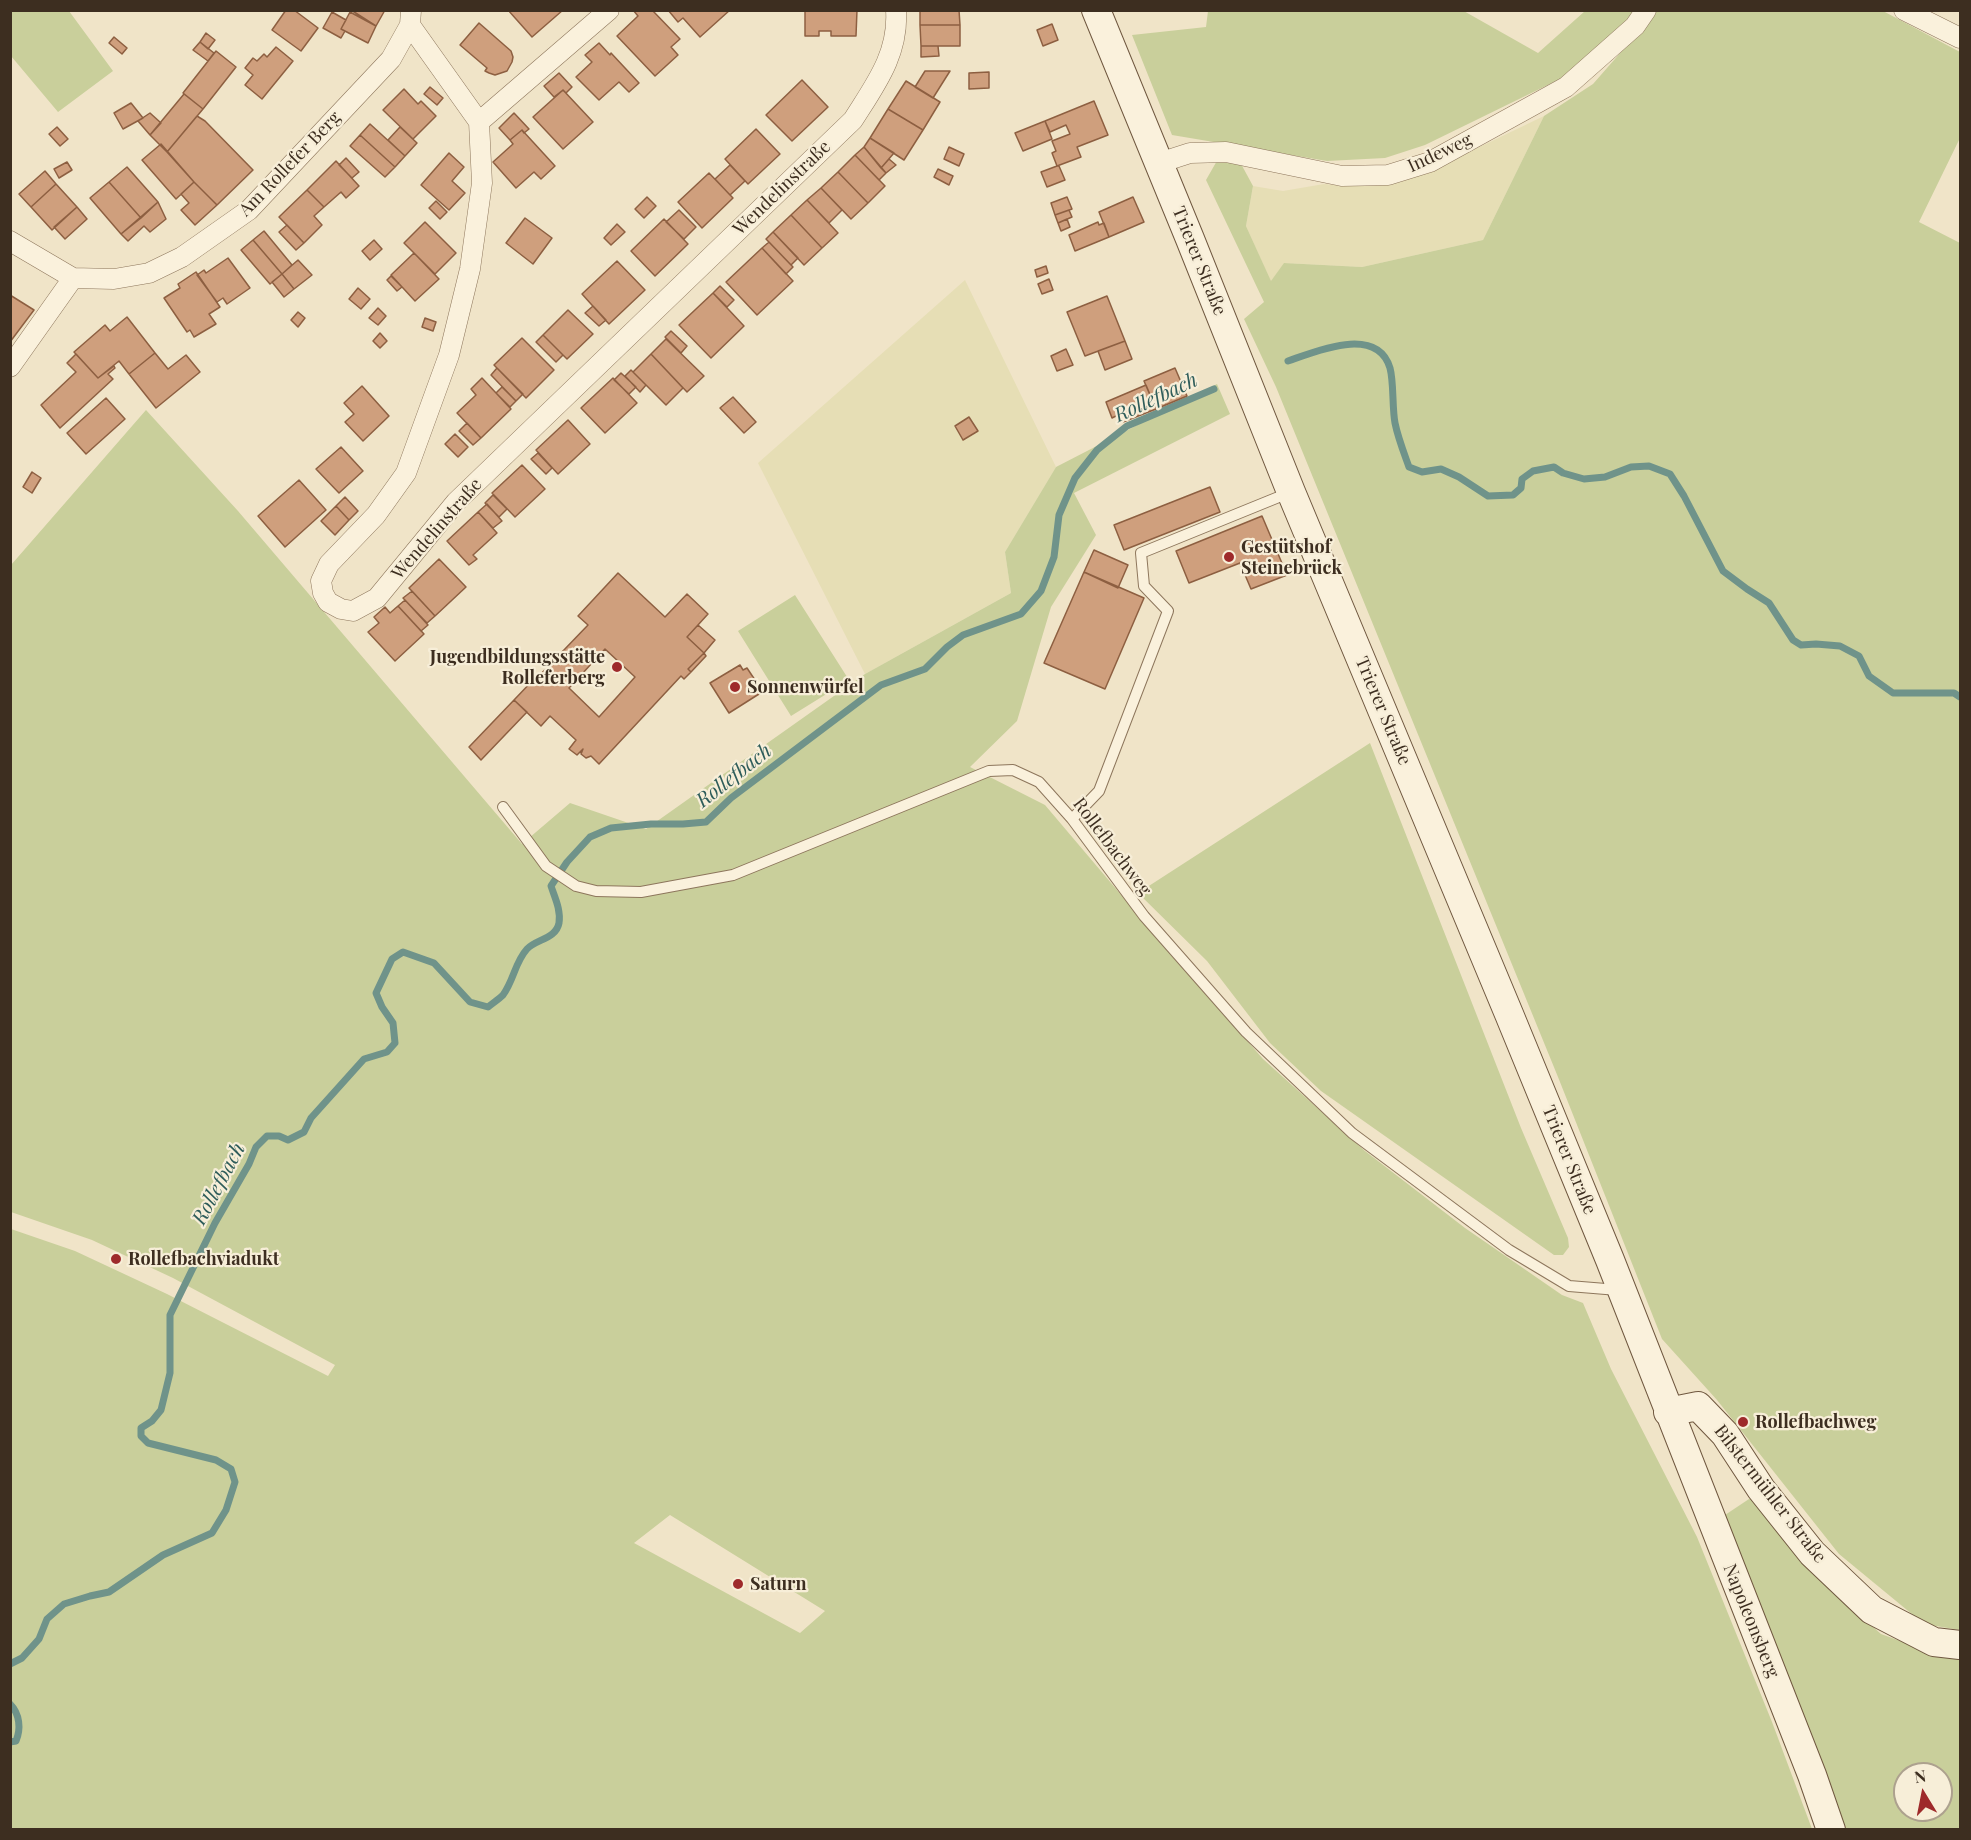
<!DOCTYPE html>
<html>
<head>
<meta charset="utf-8">
<style>
	body { margin:0 }
	#map { position:relative; width:1971px; height:1840px; overflow:hidden; background:#f0e4c8; font-family:"Playfair Display",serif }
	canvas { display:block }
	.frame { position:absolute; inset:0; border:12px solid #3d2e20; pointer-events:none }
	.north { position:absolute; left:1893px; top:1762px; width:60px; height:60px; box-sizing:border-box; background:#f7eed8; border:2px solid #ada18e; border-radius:50%; rotate:350deg; font-size:16px; font-weight:700; line-height:24px; text-align:center; color:#3d2e20 }
	.north::after { content:''; display:block; margin:auto; width:21px; height:27px; background:#9e2a2b; clip-path:polygon(50% 0,100% 100%,50% 72%,0 100%) }
</style>
</head>
<body>
<div id="map">
<canvas width="1971" height="1840"></canvas>
<div class="frame"></div>
<div class="north">N</div>
</div>
<script>
const ctx = document.querySelector('canvas').getContext('2d');
ctx.lineJoin = 'round';
function paint(path, color) {
  ctx.fillStyle = color;
  ctx.fill(path, 'evenodd');
}
function trace(path, color, width, dash) {
  ctx.strokeStyle = color;
  ctx.lineWidth = width;
  ctx.lineCap = dash ? 'butt' : 'round';
  ctx.setLineDash(dash || []);
  ctx.stroke(path);
}
function label(font, color, halo, rows, align = 'center') {
  ctx.font = font + ' "Playfair Display",serif';
  ctx.lineWidth = 4.5;
  ctx.setLineDash([]);
  ctx.textBaseline = 'middle';
  ctx.strokeStyle = halo;
  ctx.fillStyle = color;
  for (const [text, x, y, turn = 0] of rows) {
    ctx.save();
    ctx.translate(x, y);
    ctx.rotate((+turn || 0) * Math.PI / 180);
    ctx.textAlign = isNaN(turn) ? turn : align;
    if (halo) ctx.strokeText(text, 0, 0);
    ctx.fillText(text, 0, 0);
    ctx.restore();
  }
}
const farmland = new Path2D(`
	M1544 116 1483 240 1362 267 1285 263 1271 282 1246 226 1253 186 1283 191 1324 184 1345 186 1390 184 1436 168Z
	M965 280 1056 467 1005 552 1011 593 865 674 758 463Z`);
const green = new Path2D(`
	M1462 10 1538 53 1585 11H1638L1631 27 1560 79 1425 145 1385 158 1327 161 1172 135 1132 35 1206 27 1208 11Z
	M10 11H69L113 71 58 112 11 56Z
	M1657 11H1883L1960 52V138L1919 222 1960 243V1630L1924 1624 1839 1554 1717 1400 1662 1339 1558 1077 1276 387 1244 319 1264 302 1206 180 1218 159 1240 162 1253 186 1246 226 1271 281 1284 263 1362 267 1483 240 1544 116 1593 84Z
	M1217 384 1230 414 1074 493 1096 535 1051 607 1017 721 970 767 1045 805 1150 929 1263 1059 1365 1151 1465 1228 1562 1295 1583 1303 1611 1369 1697 1537 1772 1722 1812 1829H11V1229L75 1251 167 1294 328 1376 335 1365 173 1278 92 1240 11 1212V565L146 410 238 511 522 844 570 803 646 829 865 674 1011 593 1005 552 1056 467ZM670 1515 825 1611 800 1633 634 1543Z
	M795 595 849 680 791 716 738 631Z
	M1370 743 1521 1128 1568 1238 1569 1247 1563 1255H1554L1321 1091 1270 1043 1207 961 1138 893Z
	M1755 1495 1811 1572 1881 1634 1939 1655 1960 1657V1829H1844L1725 1515ZM1905 1774H1941V1810H1905Z`);
const stream = new Path2D(`
	M1288 361C1317 351 1377 325 1390 368 1394 383 1392 407 1395 423 1398 438 1404 453 1409 467L1422 472 1441 469 1459 477 1488 496 1513 495 1521 488 1522 479 1533 471 1554 467 1563 473 1584 479 1605 477 1631 467 1649 466 1670 474 1684 496 1723 571 1747 589 1769 603 1793 640 1801 645 1816 644 1840 646 1859 656 1869 676 1893 693H1954L1960 697
	M10 1664 22 1658 39 1639 47 1619 64 1604 90 1596 109 1592 163 1555 212 1533 226 1510 235 1482 231 1469 216 1460 148 1443 141 1436V1428L152 1421 161 1410 170 1373V1315L215 1223 249 1164 256 1147 267 1136H279L288 1140 304 1132 311 1118 364 1059 387 1052 395 1043 393 1023 382 1007 376 993 392 959 403 952 434 963 470 1002 488 1007C493 1003 499 999 503 995 514 980 515 962 527 949 536 939 556 939 559 923 561 910 555 898 551 886L567 862 590 837 611 828 651 824H683L706 822 731 798 881 685 925 669 947 647 963 635 1021 614 1041 591 1054 557 1059 515 1075 478 1097 450 1127 426 1214 389
	M10 1704C20 1714 21 1729 16 1741L10 1742`);
const building = new Path2D(`
	M286 10H294L318 28 301 51 272 30Z
	M351 10H385L376 26Z
	M508 10H563L532 37Z
	M633 10H652L680 39 671 47 678 55 655 76 617 36 638 16Z
	M668 10H730L700 37 683 18 678 22Z
	M805 10H857L856 36H831V31H819V36H805Z
	M920 10H959L960 25H920Z
	M332 12 346 20 341 29 345 31 341 38 323 28Z
	M350 12 376 26 368 43 341 29Z
	M479 23 511 51 513 57 512 62 507 71 495 75 489 73 485 71 487 68 460 45Z
	M1052 24 1058 40 1043 46 1037 30Z
	M920 25H960V46H921Z
	M206 33 215 40 208 49 200 42Z
	M114 37 127 48 122 54 109 43Z
	M200 42 214 53 208 61 193 50Z
	M599 43 610 55 611 53 639 83 629 92 619 82 599 100 576 77 592 62 585 55Z
	M921 46H938L939 56 921 57Z
	M276 47 293 61 262 99 245 85 253 75 245 68 253 58 257 61 264 54 267 57Z
	M216 51 236 67 203 109 183 93Z
	M925 71H950L933 98 915 87Z
	M989 72V88L969 89V73Z
	M559 73 572 87 566 93 563 90 554 97 544 86Z
	M802 80 828 107 792 141 766 115Z
	M906 81 940 102 923 130 888 109Z
	M430 87 443 98 437 105 424 94Z
	M404 89 418 104 421 101 436 116 413 139 383 110Z
	M563 90 593 122 563 149 533 117Z
	M184 94 203 109 167 152 150 135Z
	M1094 101 1108 135 1077 147 1081 157 1057 166 1052 153 1056 151 1052 141 1070 134 1066 125 1050 132 1045 121Z
	M131 103 143 118 123 129 114 113Z
	M888 109 923 130 904 160 870 138Z
	M150 113 161 123 150 135 138 121Z
	M514 113 529 129 524 133 522 130 510 140 499 128Z
	M197 116 205 121 253 170 217 205 194 182 167 152Z
	M1045 121 1052 139 1023 151 1015 133Z
	M370 124 405 156 395 167 360 135Z
	M57 127 68 139 60 146 49 134Z
	M400 127 417 143 405 156 388 140Z
	M756 129 780 154 748 184 725 159Z
	M522 130 555 166 541 179 534 172 516 188 493 162 513 144 510 140Z
	M360 135 395 167 385 177 350 146Z
	M870 138 894 153 881 168 864 147Z
	M161 144 194 182 176 199 142 160Z
	M864 147 886 173 879 180 855 155Z
	M949 147 964 154 959 166 944 159Z
	M449 153 464 167 452 181 465 193 449 210 421 185Z
	M855 155 885 186 868 203 838 172Z
	M346 158 359 172 352 178 339 165Z
	M889 159 896 165 886 173 881 168Z
	M336 161 359 186 346 198 341 192 324 207 307 190Z
	M67 162 72 170 59 178 54 169Z
	M730 165 745 181 730 195 715 179Z
	M1057 166H1059L1065 180 1047 187 1041 172Z
	M127 167 158 202 141 218 109 182Z
	M938 169 953 176 949 185 934 177Z
	M45 171 56 184 31 207 19 194Z
	M838 172 868 203 851 219 821 188Z
	M709 173 733 198 702 228 678 202Z
	M109 182 141 218 121 234 90 198Z
	M194 182 217 205 195 225 181 210 189 203 181 194Z
	M56 184 77 207 52 230 31 207Z
	M821 188 842 210 829 223 807 200Z
	M307 190 324 207 314 216 322 225 304 243 279 217Z
	M647 197 656 206 644 218 635 209Z
	M1067 197 1072 209 1055 215 1051 203Z
	M1133 197 1144 222 1109 237 1099 212Z
	M807 200 838 233 822 248 791 215Z
	M436 201 447 212 440 219 429 208Z
	M158 202 166 219 150 232 144 226 128 241 121 234Z
	M77 207 87 219 65 239 54 227Z
	M679 210 696 227 684 239 666 222Z
	M1069 210 1072 217 1058 223 1055 215Z
	M791 215 822 248 804 265 773 232Z
	M525 218 552 238 533 264 506 243Z
	M664 219 688 244 655 276 631 251Z
	M1067 219 1070 227 1061 231 1058 223Z
	M425 222 456 253 435 274 404 243Z
	M1098 222 1099 225 1104 223 1109 237 1075 251 1069 235Z
	M617 224 625 232 611 245 604 238Z
	M287 225 304 243 296 250 279 232Z
	M264 231 292 265 282 274 253 240Z
	M773 232 798 258 791 265 766 239Z
	M253 240 282 274 270 284 241 250Z
	M374 240 382 249 370 260 362 251Z
	M769 242 793 267 786 274 762 248Z
	M762 248 793 281 757 315 726 282Z
	M414 253 439 279 415 301 391 275Z
	M228 258 250 288 227 304 223 298 217 302 197 275 204 270 206 273Z
	M298 260 312 275 294 289 282 274Z
	M617 261 645 290 609 324 582 294Z
	M1046 266 1048 273 1037 277 1035 270Z
	M196 272 220 307 209 314 216 324 194 337 190 330 187 332 164 298 180 288 178 284Z
	M282 274 294 289 284 297 272 282Z
	M391 276 402 287 397 291 387 280Z
	M1049 279 1053 290 1042 294 1038 284Z
	M720 286 734 300 727 307 713 293Z
	M358 288 370 299 361 309 349 299Z
	M713 293 744 326 711 358 679 325Z
	M10 295 34 310 10 342Z
	M1107 296 1125 341 1085 356 1067 312Z
	M593 306 606 320 599 326 585 313Z
	M378 308 386 316 378 325 369 318Z
	M568 310 593 334 567 359 543 335Z
	M298 312 305 318 298 327 291 320Z
	M127 317 155 353 129 374 119 361 98 378 74 352 105 325 110 331Z
	M425 318 436 322 433 331 422 327Z
	M671 331 687 346 681 353 665 337Z
	M380 333 387 341 380 348 373 341Z
	M543 335 563 355 556 362 536 342Z
	M522 338 554 370 526 398 494 365Z
	M666 339 704 376 687 392 651 354Z
	M1125 341 1132 359 1105 370 1098 351Z
	M1066 349 1073 365 1057 371 1051 356Z
	M155 353 168 369 186 355 200 372 156 408 129 374Z
	M76 354 98 378 114 366 115 368 108 374 113 379 60 428 41 405 76 372 67 363Z
	M651 354 683 388 666 405 633 372Z
	M497 368 523 394 516 401 491 375Z
	M1175 368 1187 396 1156 409 1144 381Z
	M631 370 646 385 640 392 625 376Z
	M621 373 636 387 629 394 614 380Z
	M482 378 511 409 481 438 457 413 476 395 471 389Z
	M613 378 637 403 605 433 581 408Z
	M1146 385 1156 409 1123 422 1120 414 1112 418 1106 402Z
	M362 386 389 416 363 441 345 422 354 414 344 403Z
	M502 387 516 401 510 407 496 393Z
	M733 397 756 422 744 433 720 408Z
	M106 398 125 419 86 454 67 433Z
	M969 417 978 431 963 440 955 426Z
	M568 420 590 444 558 474 536 450Z
	M467 423 481 438 473 445 459 431Z
	M455 434 468 447 458 457 445 444Z
	M341 447 363 471 339 493 316 469Z
	M538 453 552 468 546 474 531 459Z
	M522 465 545 489 515 517 492 493Z
	M32 472 41 478 32 493 23 487Z
	M299 480 326 510 285 547 258 516Z
	M1210 487 1220 512 1124 550 1114 525Z
	M493 495 507 509 499 517 485 503Z
	M345 497 358 511 349 520 336 506Z
	M487 504 502 521 493 528 478 512Z
	M336 506 349 520 335 535 321 521Z
	M478 512 497 533 473 555 477 559 469 565 447 541Z
	M1262 516 1287 575 1251 589 1240 563 1189 583 1176 551Z
	M1094 550 1128 565 1118 588 1084 572Z
	M439 559 466 587 435 616 409 588Z
	M1084 572 1144 598 1105 689 1044 663Z
	M618 573 665 617 687 594 708 614 687 637 704 653 688 669 691 672 684 679 681 676 599 764 591 756 586 758 581 754 583 749 577 755 569 749 576 740 550 716 541 726 514 700 535 678 536 679 588 625 578 616ZM605 649 635 677 599 717 569 688Z
	M412 591 435 616 427 623 403 598Z
	M405 600 428 625 421 631 398 606Z
	M398 606 424 634 395 661 368 632 379 623 374 617 385 607 390 613Z
	M698 625 715 640 704 653 687 637Z
	M704 653 706 656 691 672 688 669Z
	M740 665 743 670 747 668 759 686 755 689 759 694 729 713 710 683Z
	M514 700 527 712 481 760 469 747Z`);
const lane = new Path2D(`
	M503 807 546 866 576 886 596 891 641 892 733 875 989 771 1013 770 1039 782 1072 819 1144 916 1246 1032 1352 1133 1509 1250 1569 1286 1618 1290
	M1072 819 1099 791 1168 611 1144 586 1141 553 1291 492`);
const street = new Path2D(`
	M1904 10 1960 38
	M410 25 479 122 482 183 470 269 449 355 406 473 376 515 329 564 321 581 323 593 328 602 341 609 353 611 377 598 456 502 853 120C875 85 899 54 896 10
	M479 122 609 10
	M1159 163 1190 153 1226 152 1342 176 1388 175 1430 162 1566 87 1635 26 1646 10
	M10 241 73 278 114 279 149 273 182 257 249 210 391 59 410 25 411 10
	M10 367 73 278`);
const secondary = new Path2D(`
	M1096 10 1190 239 1291 492 1509 1014 1610 1260 1812 1775 1831 1830
	M1668 1412 1698 1406 1725 1434 1761 1489 1812 1553 1872 1610 1934 1642 1960 1645`);
const markers = [
	[1229,557,6,"#9e2a2b"],
	[617,667,6,"#9e2a2b"],
	[735,687,6,"#9e2a2b"],
	[116,1259,6,"#9e2a2b"],
	[1743,1422,6,"#9e2a2b"],
	[738,1584,6,"#9e2a2b"]
];
const streetNames = [
	["Indeweg",1440,153,-25],
	["Am Rollefer Berg",290,164,-46],
	["Wendelinstraße",782,188,-44],
	["Trierer Straße",1199,261,68],
	["Wendelinstraße",437,529,-49],
	["Trierer Straße",1383,711,67],
	["Rollefbachweg",1112,847,53],
	["Trierer Straße",1569,1160,68],
	["Bilstermühler Straße",1770,1494,52],
	["Napoleonsberg",1751,1621,68]
];
const poiNames = [
	["Gestütshof",1241,547],
	["Steinebrück",1241,568],
	["Jugendbildungsstätte",605,657,"right"],
	["Rolleferberg",605,678,"right"],
	["Sonnenwürfel",747,687],
	["Rollefbachviadukt",128,1259],
	["Rollefbachweg",1755,1422],
	["Saturn",750,1584]
];
const waterNames = [
	["Rollefbach",1156,398,-25],
	["Rollefbach",734,776,-38],
	["Rollefbach",219,1184,-62]
];
paint(farmland, '#e6deb5');
paint(green, '#c9cf9b');
trace(stream, '#6f938a', 7);
paint(building, '#cf9f7d');
trace(building, '#8d5f41', 1.5);
trace(lane, '#8d765c', 12);
trace(street, '#8d765c', 21);
trace(secondary, '#6f573f', 30);
trace(lane, '#faf1dc', 10);
trace(street, '#faf1dc', 20);
trace(secondary, '#faf1dc', 28);
for (const [x, y, r, color] of markers) {
  const dot = new Path2D();
  dot.arc(x, y, r, 0, 2 * Math.PI);
  ctx.fillStyle = color;
  ctx.fill(dot);
  trace(dot, '#f7eed8', 2);
}
label('18px', '#3d2e20', '#f7eed8', streetNames);
label('bold 18px', '#3d2e20', '#f7eed8', poiNames, 'left');
label('italic 20px', '#2f5d5a', '#f7eed8', waterNames);
</script>
</body>
</html>
